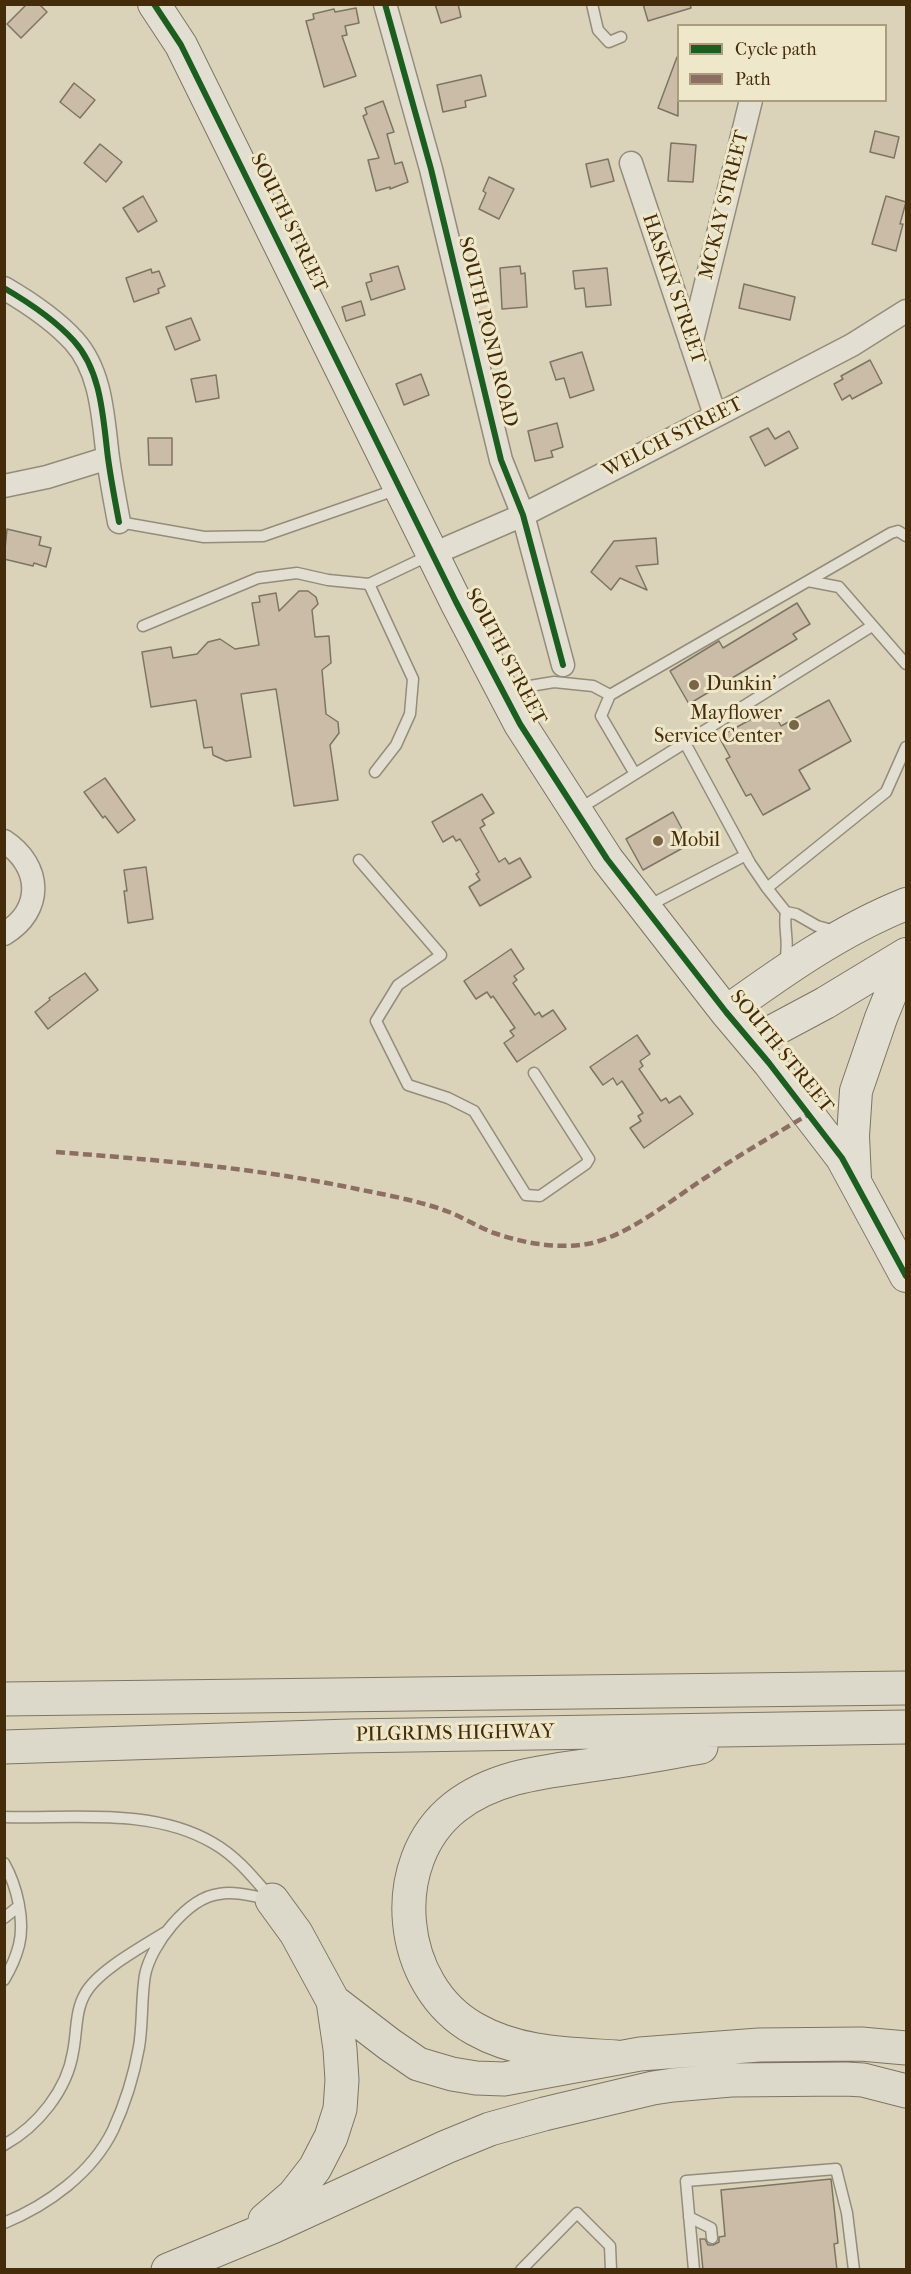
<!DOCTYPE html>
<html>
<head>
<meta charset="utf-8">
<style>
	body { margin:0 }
	#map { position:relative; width:911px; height:2274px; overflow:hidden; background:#dad3ba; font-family:"IM FELL French Canon",serif }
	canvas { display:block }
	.frame { position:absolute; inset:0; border:6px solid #442b09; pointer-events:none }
	.legend { position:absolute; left:677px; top:24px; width:210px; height:78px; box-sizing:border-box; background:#efe7ca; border:2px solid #ab9c7d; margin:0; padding:8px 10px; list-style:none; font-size:18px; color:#442b09 }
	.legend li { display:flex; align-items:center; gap:12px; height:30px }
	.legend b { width:30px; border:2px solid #ab9c7d }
</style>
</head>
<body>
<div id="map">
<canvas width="911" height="2274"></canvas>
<div class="frame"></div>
<ul class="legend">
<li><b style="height:8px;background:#1b5e20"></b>Cycle path</li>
<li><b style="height:8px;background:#8d6e63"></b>Path</li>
</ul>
</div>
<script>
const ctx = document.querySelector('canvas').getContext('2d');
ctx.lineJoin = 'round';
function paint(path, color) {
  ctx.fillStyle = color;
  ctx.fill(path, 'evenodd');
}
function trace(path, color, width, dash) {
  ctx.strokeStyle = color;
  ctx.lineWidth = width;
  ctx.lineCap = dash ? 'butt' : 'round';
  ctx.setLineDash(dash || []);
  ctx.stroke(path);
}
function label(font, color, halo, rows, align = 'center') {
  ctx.font = font + ' "IM FELL French Canon",serif';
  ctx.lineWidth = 6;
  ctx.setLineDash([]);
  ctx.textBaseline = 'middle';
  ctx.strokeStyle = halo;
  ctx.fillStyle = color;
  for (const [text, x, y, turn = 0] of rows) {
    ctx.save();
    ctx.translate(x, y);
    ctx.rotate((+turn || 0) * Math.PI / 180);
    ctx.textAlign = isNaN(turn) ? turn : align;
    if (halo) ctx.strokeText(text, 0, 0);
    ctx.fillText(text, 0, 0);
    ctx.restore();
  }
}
const building = new Path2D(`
	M27 4H39L47 12 21 38 7 24Z
	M435 4H458L461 17 441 23Z
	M643 4H690L691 8 648 21Z
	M356 8 359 23 345 26 347 35 342 36 356 76 324 87 306 21 314 19 313 14 334 9 335 12Z
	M677 57H678V116L658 108Z
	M481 75 486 96 465 101 466 107 443 112 437 85Z
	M74 83 95 100 80 118 60 102Z
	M383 101 394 132 387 134 395 164 402 162 408 182 390 189V187L376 191 368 160 379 158 363 116 367 114 365 108Z
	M875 131 899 137 894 158 870 152Z
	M671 143 696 145 693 182 668 181Z
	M100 144 122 162 106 182 84 163Z
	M608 159 614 181 591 187 586 164Z
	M489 177 514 189 499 219 479 209 486 193 483 191Z
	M143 196 157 221 138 232 123 208Z
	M886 196 906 202 900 224H903L896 251 872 244Z
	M398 266 405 289 371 300 366 283 372 281 370 274Z
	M520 266 521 274 525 273 527 307 502 309 500 268Z
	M607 268 611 305 586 307 584 288 575 289 573 271Z
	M151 269 152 273 159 271 165 286 158 289 159 293 134 302 126 278Z
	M744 284 795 297 790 320 739 308Z
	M361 301 365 315 346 321 342 307Z
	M191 318 200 340 175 350 166 327Z
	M582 352 594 390 570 398 564 378 556 380 550 362Z
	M870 360 882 383 852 399 850 395 842 400 834 384 843 379 841 376Z
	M421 374 429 395 404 405 396 384Z
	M216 375 219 398 196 402 191 379Z
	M557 423 563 447 551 451 553 457 535 461 528 431Z
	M768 428 775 439 789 431 798 448 765 466 750 437Z
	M148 438H172V465H149Z
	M7 529 41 537 39 545 51 548 46 567 34 563 33 566 4 559Z
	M656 538 658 564 636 566 647 590 620 578 611 590 591 572 614 541Z
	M299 591H308L316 597 318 604 312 610 315 637 329 636 331 663 322 670 326 714 338 722 339 733 330 745 338 800 294 806 276 689 241 694 251 757 226 761 213 755 212 747 204 748 196 700 151 707 142 652 171 647 173 658 197 654 208 642 220 639 235 649 259 645 252 603 260 602 259 596 276 593 279 611Z
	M797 603 810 624 793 634 797 639 689 704 670 671 719 641 723 648Z
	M829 700 851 741 799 770 810 789 763 815 751 794 746 796 726 759 730 757 719 737 766 711 771 719 776 717 781 726Z
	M105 778 135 820 118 833 105 816 103 818 84 792Z
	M482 794 494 813 482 820 485 825 480 828 499 862 505 858 509 864 520 858 531 877 480 906 469 887 480 880 476 874 479 872 460 839 456 841 453 836 443 842 432 822Z
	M673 812 690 844 643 870 626 839Z
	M146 867 153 919 128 923 124 891H127L124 870Z
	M511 949 524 969 514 976 517 980 513 983 535 1015 539 1012 542 1017 553 1010 566 1029 517 1062 504 1043 514 1036 510 1031 515 1028 493 996 491 998 487 992 476 999 464 981Z
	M85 973 98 990 48 1029 35 1012 50 1000 49 998Z
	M637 1035 650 1054 640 1061 643 1066 639 1069 661 1101 666 1098 669 1103 680 1096 693 1114 644 1148 630 1128 641 1121 638 1116 643 1113 622 1081 617 1085 613 1078 603 1085 590 1067Z
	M831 2179 838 2243 834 2244 837 2270H703L700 2239H705L708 2245H713L719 2242V2237L725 2236 721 2190Z`);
const lane = new Path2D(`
	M592 4 598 30 609 42 621 37
	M119 522 204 537 263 536 398 489
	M808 581 891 533 898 531 906 536
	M143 626 258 578 297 573 328 580 369 584
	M506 690 554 682 593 686 610 695
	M685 743 750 863 767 888 786 912 796 914 817 926 835 931
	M375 772 396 745 410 714 413 679 369 584 430 555
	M635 774 601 716 610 695 808 581 839 587 906 664
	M579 809 872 626
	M359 860 441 955 398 985 376 1021 408 1085 448 1098 474 1111 526 1195 540 1196 586 1164 589 1159 534 1073
	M767 888 886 792 906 747
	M646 907 746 855
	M785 961C790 942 783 929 786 912
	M4 1817C72 1819 152 1807 213 1843 236 1856 253 1877 270 1897
	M4 1863C17 1886 25 1920 19 1945 16 1957 10 1970 4 1980
	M4 1918 19 1906
	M4 2145C38 2126 67 2090 73 2052 77 2033 75 2011 85 1994 97 1971 142 1947 164 1933
	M689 2217 711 2228 712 2238
	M4 2223C48 2205 92 2173 113 2130 125 2104 134 2075 139 2047 143 2023 141 1999 145 1975 151 1945 187 1898 219 1894 235 1891 252 1896 268 1899
	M521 2270 577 2213 610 2246 611 2270
	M694 2270 686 2181 836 2169 847 2213 854 2270`);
const street = new Path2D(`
	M385 4 431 169 501 460 523 515 563 665
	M631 163 715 415
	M4 288C28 302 56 321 74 341 102 372 103 419 108 458 111 480 115 501 119 522
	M691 344 751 100
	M4 486 47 477 108 458
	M433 554 523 515 627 462 852 345 906 311
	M4 841C42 866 44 910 4 934`);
const secondary = new Path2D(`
	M154 4 181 45 456 602 520 724 607 859 726 1012 769 1063 842 1158 906 1276
	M726 1012C783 971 841 930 906 904
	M752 1042 825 1003 906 954
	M855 1179 853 1136 856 1091 881 1018 906 956`);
const highway = new Path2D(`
	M4 1699 906 1688
	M4 1747 350 1736 906 1727
	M333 2001 389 2044 418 2064 452 2074 476 2078 504 2079 640 2054 759 2045 861 2044 906 2048
	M616 2057C568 2054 519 2054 475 2029 397 1986 385 1862 455 1807 500 1772 557 1771 611 1762 641 1758 671 1752 701 1747
	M265 2220 294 2195 315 2168 331 2137 340 2109 342 2080 340 2049 333 2001 296 1933 272 1900
	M168 2270 272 2227 446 2147 490 2129 544 2114 653 2088 673 2085 731 2080 846 2079 863 2080 906 2091`);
const quiet = new Path2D(`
	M56 1152C157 1160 258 1168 357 1189 387 1195 420 1201 449 1212 464 1218 478 1227 494 1233 523 1243 556 1249 587 1244 627 1237 671 1200 705 1178 739 1155 774 1135 809 1114`);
const cycleway = new Path2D(`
	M154 4 181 45 456 602 520 724 607 859 726 1012 769 1063 842 1158 906 1276
	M385 4 431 169 501 460 523 515 563 665
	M4 288C28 302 56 321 74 341 102 372 103 419 108 458 111 480 115 501 119 522`);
const markers = [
	[694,685,6,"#786647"],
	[794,725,6,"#786647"],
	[658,841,6,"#786647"]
];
const streetNames = [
	["MCKAY STREET",725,205,-76],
	["SOUTH STREET",288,223,64],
	["HASKIN STREET",673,289,71],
	["SOUTH POND ROAD",487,332,76],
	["WELCH STREET",673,438,-27],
	["SOUTH STREET",505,657,62],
	["SOUTH STREET",781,1052,51],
	["PILGRIMS HIGHWAY",455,1734,-1]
];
const poiNames = [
	["Dunkin'",706,685],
	["Mayflower",782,714,"right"],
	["Service Center",782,737,"right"],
	["Mobil",670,841]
];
paint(building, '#cbbca8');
trace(building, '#7d7563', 1.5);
trace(lane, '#948c7a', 13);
trace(street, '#948c7a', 25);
trace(secondary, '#7d7563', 34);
trace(highway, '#7d7563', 35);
trace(lane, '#e2ded2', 10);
trace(street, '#e2ded2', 22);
trace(secondary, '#e2ded2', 32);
trace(highway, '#ddd9ca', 33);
trace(quiet, '#8d6e63', 4.5, [9, 4.5]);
trace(cycleway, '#1b5e20', 6);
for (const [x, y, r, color] of markers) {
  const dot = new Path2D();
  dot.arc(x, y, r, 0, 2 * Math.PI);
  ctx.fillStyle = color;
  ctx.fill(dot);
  trace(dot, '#efe7ca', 2);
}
label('20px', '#442b09', '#efe7ca', streetNames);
label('20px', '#442b09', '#efe7ca', poiNames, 'left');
</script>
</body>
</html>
